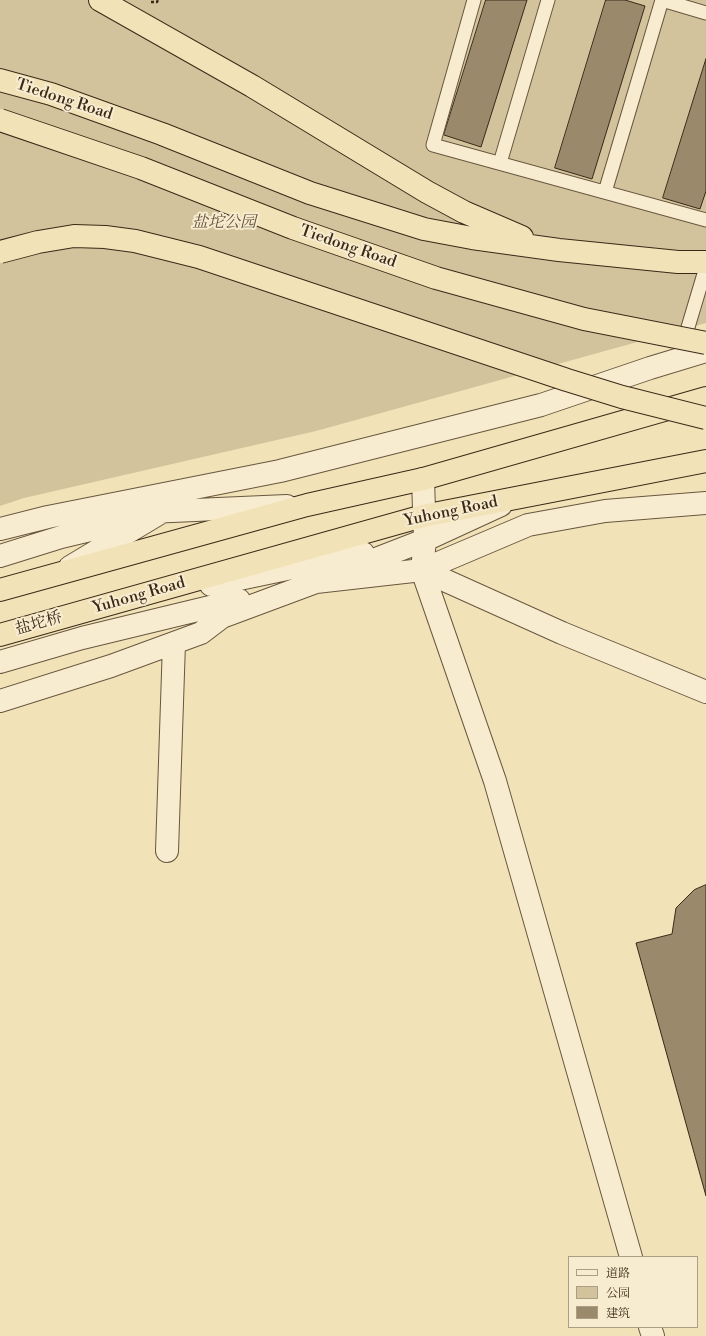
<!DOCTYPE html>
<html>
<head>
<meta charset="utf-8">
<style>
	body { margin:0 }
	#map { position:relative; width:706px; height:1336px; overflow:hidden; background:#f2e2b7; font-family:"Libre Bodoni","Noto Serif SC",serif }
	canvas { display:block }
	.legend { position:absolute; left:568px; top:1256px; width:130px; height:72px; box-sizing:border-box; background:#f7ecd0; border:1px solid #ab9e86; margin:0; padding:5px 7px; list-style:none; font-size:12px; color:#3a2917 }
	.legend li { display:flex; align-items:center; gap:8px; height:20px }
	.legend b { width:20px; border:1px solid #ab9e86 }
</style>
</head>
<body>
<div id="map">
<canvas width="706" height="1336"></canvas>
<ul class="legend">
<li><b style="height:5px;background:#f7ecd0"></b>道路</li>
<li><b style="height:11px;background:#d3c39c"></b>公园</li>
<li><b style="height:11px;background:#9a896a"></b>建筑</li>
</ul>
</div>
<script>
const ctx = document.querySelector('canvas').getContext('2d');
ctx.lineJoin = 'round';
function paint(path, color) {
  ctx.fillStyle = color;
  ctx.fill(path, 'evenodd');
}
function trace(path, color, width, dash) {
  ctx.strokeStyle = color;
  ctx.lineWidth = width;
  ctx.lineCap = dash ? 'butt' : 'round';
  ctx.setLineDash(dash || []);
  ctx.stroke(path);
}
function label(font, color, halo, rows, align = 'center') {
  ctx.font = font + ' "Libre Bodoni","Noto Serif SC",serif';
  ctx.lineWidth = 4;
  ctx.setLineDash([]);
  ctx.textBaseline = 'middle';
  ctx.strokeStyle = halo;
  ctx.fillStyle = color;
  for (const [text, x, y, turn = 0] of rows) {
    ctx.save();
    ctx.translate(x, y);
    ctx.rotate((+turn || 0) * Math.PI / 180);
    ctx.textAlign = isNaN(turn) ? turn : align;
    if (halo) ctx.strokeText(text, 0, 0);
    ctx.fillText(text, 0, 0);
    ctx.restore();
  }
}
const green = new Path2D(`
	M0 0H706V323L316 431 24 498 0 506Z`);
const building = new Path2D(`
	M486 0H527L481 147 444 135Z
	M606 0H625L645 6 592 179 555 168Z
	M706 59V191L700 209 663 198Z
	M706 885V1196L636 943 672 934 676 908 694 890Z`);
const path = new Path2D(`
	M151 2H157L158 0`);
const lane = new Path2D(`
	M474 0 433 145 706 220
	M662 0 706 13
	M500 163 548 0
	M605 192 662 0
	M683 344 706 267`);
const street = new Path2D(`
	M423 479 425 540 422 570 495 781 631 1257
	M126 513 287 506
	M0 529 48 517 280 471 541 405 650 368 706 351
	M0 556 61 537 140 518
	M70 567 160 513
	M422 570 562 633 706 692
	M345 571 425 540 501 505
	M211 585 363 553
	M0 662 82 638 239 600
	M0 701 111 666 201 633 222 617 316 582 422 570 528 525 605 511 706 503
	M167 851 174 643
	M650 1327 653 1336`);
const highway = new Path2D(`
	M100 0 252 86 427 192 464 212 522 237
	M0 80 51 94 162 134 310 193 424 229 472 238 559 250 678 262H706
	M0 590 307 505 423 479 706 398
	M0 635 423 516 706 461`);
const highwayBridge = new Path2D(`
	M0 120 141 168 293 228 436 278 584 319 706 343
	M0 252 38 242 74 236 105 237 135 241 199 257 567 380 622 397 706 418`);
const streetNames = [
	["Tiedong Road",64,100,18],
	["Tiedong Road",348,247,19],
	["Yuhong Road",451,512,-12],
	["Yuhong Road",139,596,-16],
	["盐坨桥",39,624,-16]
];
const parkNames = [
	["盐坨公园",224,223]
];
paint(green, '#d3c39c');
paint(building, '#9a896a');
trace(building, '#3a2917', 1);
trace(lane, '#68573f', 15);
trace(street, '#68573f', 24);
trace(highway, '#3a2917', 24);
trace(path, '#3a2917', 2.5, [3, 2]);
trace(lane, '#f7ecd0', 13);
trace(street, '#f7ecd0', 22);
trace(highway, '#f2e2b7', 22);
trace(highwayBridge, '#3a2917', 24, []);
trace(highwayBridge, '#f2e2b7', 22);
label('16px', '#3a2917', '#f7ecd0', streetNames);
label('italic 16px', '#605038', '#f7ecd0', parkNames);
</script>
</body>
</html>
